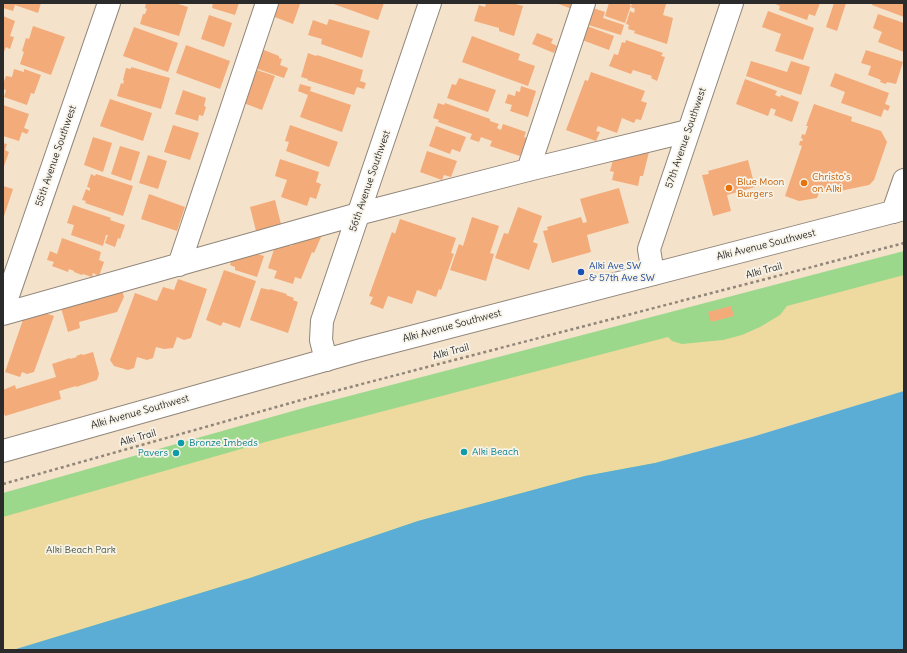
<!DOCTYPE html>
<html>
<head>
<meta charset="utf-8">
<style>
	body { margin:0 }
	#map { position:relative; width:907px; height:653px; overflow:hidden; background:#f5e2ca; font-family:Delius,sans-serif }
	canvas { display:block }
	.frame { position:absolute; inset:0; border:4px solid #2b2b2b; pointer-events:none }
</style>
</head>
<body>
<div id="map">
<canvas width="907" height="653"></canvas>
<div class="frame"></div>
</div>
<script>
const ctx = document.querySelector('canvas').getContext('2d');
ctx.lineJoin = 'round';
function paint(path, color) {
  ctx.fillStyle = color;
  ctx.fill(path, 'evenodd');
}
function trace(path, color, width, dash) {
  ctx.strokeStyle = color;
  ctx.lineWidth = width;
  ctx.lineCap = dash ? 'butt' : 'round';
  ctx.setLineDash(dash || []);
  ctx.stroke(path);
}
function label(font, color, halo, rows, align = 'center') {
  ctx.font = font + ' Delius,sans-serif';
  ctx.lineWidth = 3.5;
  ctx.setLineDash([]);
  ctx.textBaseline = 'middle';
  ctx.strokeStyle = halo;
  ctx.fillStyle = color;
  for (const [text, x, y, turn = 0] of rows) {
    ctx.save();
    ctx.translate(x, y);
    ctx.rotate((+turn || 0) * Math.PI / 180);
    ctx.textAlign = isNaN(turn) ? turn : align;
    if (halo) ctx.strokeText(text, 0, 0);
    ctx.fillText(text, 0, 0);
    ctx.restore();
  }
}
const green = new Path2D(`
	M904 251V391L13 650H3V493L307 407Z`);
const sand = new Path2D(`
	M904 275V391L752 437 655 463 585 476 418 521 250 578 13 650H3V517L269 441 668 337 672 341 682 344 723 340 742 335 760 327 780 315 787 306Z`);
const water = new Path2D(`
	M904 391V650H13L250 578 418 521 585 476 655 463 752 437Z`);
const building = new Path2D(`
	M3 3H41L38 13 15 5 13 11 3 8Z
	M146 3H175L188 7 179 36 140 24 143 14H145L147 9 145 8Z
	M213 3H239L235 15 212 8Z
	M277 3 300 4 293 24 272 16Z
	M331 3H384L378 20Z
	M486 3H512L523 6 514 36 499 31V28L474 21 479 5 485 7Z
	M556 3H574L572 9Z
	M609 3H626L631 5 625 23 605 16Z
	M632 3 666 4 663 15 673 18 667 44 634 33 635 31 628 29 629 25 626 24 630 11 634 13 635 9 631 7Z
	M773 3H820L815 16 809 14 807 20 779 10 780 6Z
	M834 3H846L837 31 826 27Z
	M872 3H904V17L872 5Z
	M587 6 605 12 603 18 624 25 621 35 582 23Z
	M768 11 814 28 803 60 775 51 781 34 762 27Z
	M878 14 904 23V52L878 42 882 32 873 28Z
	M209 15 232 23 224 47 201 39Z
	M3 16 15 21 10 36 14 37 10 49 6 47 3 54Z
	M329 19 370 31 362 58 321 44 322 39 308 35 313 20 327 25Z
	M33 26 65 37 51 75 20 64 24 52 22 51 26 38 29 39Z
	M587 26 614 36 609 50 582 40Z
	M134 27 178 43 168 72 123 56Z
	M537 33 553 39 551 43 557 46 554 53 532 44Z
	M472 36 520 54 518 60 535 66 528 86 462 62Z
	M626 40 663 53 661 56 665 57 657 81 651 78 652 76 633 70 631 74 609 66 614 54 618 55 622 42 625 43Z
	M186 45 230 61 220 89 176 73Z
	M259 48 279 56V58L282 59 280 65 288 68 284 78 252 67Z
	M866 50 903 62 896 84 887 82 886 84 880 82 881 80 868 75 871 66 861 63Z
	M308 53 316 56 317 55 363 70 360 81 366 83 364 89 357 87 354 95 307 80 308 79 301 77Z
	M751 61 787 72 791 61 810 67 801 95 746 76Z
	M131 67 170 78 161 109 117 96 121 83 123 84 124 81 123 80 126 68 131 69Z
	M14 69 24 72V69L41 75 34 94 31 93 27 105 4 97 6 90 3 89V84L6 76 12 77Z
	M254 69 275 76 262 110 241 102Z
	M591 72 645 91 641 101 647 103 641 120 636 119 634 123 622 118 617 133 598 126 596 131 600 132 596 141 566 130 585 80 588 81Z
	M835 73 889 93 885 104 890 106 888 111 884 109 881 117 841 103 845 92 830 86Z
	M459 78 496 90 488 112 447 98 452 84 456 85Z
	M745 79 777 91 775 95 780 97 781 95 799 102 792 122 774 115 776 110 771 108 768 116 736 104Z
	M300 84 311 87 310 91 351 105 342 132 300 117 308 95 298 91Z
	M521 86 536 91 528 117 510 111 512 105 505 103 508 94 515 96 516 91 520 92Z
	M183 90 206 98 204 106 206 107 203 116 199 115 198 121 175 114Z
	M110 99 152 113 143 141 100 126Z
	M438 103 444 105 445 103 490 119V121L499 124 497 128 501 130 503 124 526 132 524 137 527 138 520 156 490 146 492 141 481 137 479 142 470 139 472 134 438 122 439 120 433 118Z
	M814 104 852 117 851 121 881 131 887 142 874 180 869 185 840 191 829 187 828 192 820 190 817 198 799 201 785 196 802 146 799 145 800 141H802L803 139 801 138 802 134 805 135 808 126H806Z
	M3 105 29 114 24 128 29 130 27 134 22 132 19 141 3 136Z
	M173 125 199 133 190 160 164 152Z
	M290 125 338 142 329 167 286 151 289 142 285 141Z
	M436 126 466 137 460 152 452 149 450 154 429 146Z
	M93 137 112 143 103 172 84 165Z
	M3 143 7 144 5 150 9 152 3 169Z
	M120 146 140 152 131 181 111 174Z
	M650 148 643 176H640L638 186 612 180 614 172 610 171 614 156Z
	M427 151 457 161 451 177 444 175 442 180 420 172Z
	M148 155 167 161 158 189 139 183Z
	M280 159 319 172 316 182 321 184 316 199 310 197 307 206 281 197 287 180 275 176Z
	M748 160 755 187 727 195 731 211 713 216 702 175 709 174 708 171Z
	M91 174 95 176 96 174 133 186 123 216 85 203 86 201 82 200 86 189 90 191V188L87 187Z
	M3 186 13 189 3 219Z
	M619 188 629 223 587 235 591 252 552 263 543 231 548 230 547 227 581 217 583 223 587 222 580 199Z
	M149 194 185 207 177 231 141 219Z
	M275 200 281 224 256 231 250 207Z
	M73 205 111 218 110 220 125 225 120 239 118 238 115 247 105 243 108 235H106L103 246 71 235 74 225 67 223Z
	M518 207 542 216 533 242 538 244 529 270 495 258 504 233 508 234Z
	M472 217 499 226 490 253 494 254 486 281 450 270 459 244 463 246Z
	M400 219 456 238 451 253 454 254 441 290 439 289 436 297 417 290 412 304 388 296 383 309 370 304 373 297 369 296 392 232 395 234Z
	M325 228 314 253 312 252 301 279 295 277 293 284 274 278 277 271 268 268 277 240 292 246 295 235Z
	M62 238 101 252 99 260 104 262 99 276 93 273 92 277 83 274 82 275 74 272V271L69 269 68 272 52 266 54 262 47 260 50 251 57 254Z
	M241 249 264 256 257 277 235 270V267L230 265 232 258 238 260Z
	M224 270 256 281 240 328 223 322 221 326 206 320Z
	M178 279 207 289 191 338 184 340 177 337 173 348 164 349 156 347 153 358 147 360 137 357 134 368 128 370 114 366 110 360 135 293 157 301 163 287 174 290Z
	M121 286 124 297 117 312 79 322 80 328 68 332 61 308Z
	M261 288 270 290V289L287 294 286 295 294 298 293 300 298 302 288 333 250 320Z
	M731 306 734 316 711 322 708 312Z
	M26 311 40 316 42 312 54 316 34 372 27 374 22 372 20 377 5 372Z
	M93 352 99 374 97 380 76 387V386L59 391 61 399 5 416 3 410V390L15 385 16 389 56 377 52 364 70 358V359L77 357 76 356 82 354 83 355Z`);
const path = new Path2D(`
	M3 484 312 397 904 243`);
const minor = new Path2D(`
	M528 170 584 3
	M893 212 904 180
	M179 265 267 3
	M653 274 649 249 732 3
	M3 310 109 3
	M3 314 358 214 528 170 688 131
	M326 360 321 340 322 321 430 3`);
const major = new Path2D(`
	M3 451 361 350 904 209`);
const markers = [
	[804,183,4,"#e8710a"],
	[729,188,4,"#e8710a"],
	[581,272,4,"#1a4fb4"],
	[181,443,4,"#0f9aa8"],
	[464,452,4,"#0f9aa8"],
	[176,453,4,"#0f9aa8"]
];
const streetNames = [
	["57th Avenue Southwest",686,138,-71],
	["55th Avenue Southwest",56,156,-71],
	["56th Avenue Southwest",370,181,-71],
	["Alki Avenue Southwest",766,245,-14],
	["Alki Trail",764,271,-15],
	["Alki Avenue Southwest",452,326,-15],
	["Alki Trail",451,352,-15],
	["Alki Avenue Southwest",140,412,-16],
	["Alki Trail",138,438,-16]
];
const foodNames = [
	["Christo's",812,177],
	["on Alki",812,189],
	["Blue Moon",737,182],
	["Burgers",737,194]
];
const transitNames = [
	["Alki Ave SW",589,266],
	["& 57th Ave SW",589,278]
];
const cultureNames = [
	["Bronze Imbeds",189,443],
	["Alki Beach",472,452],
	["Pavers",168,453,"right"]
];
const parkNames = [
	["Alki Beach Park",81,550]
];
paint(green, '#9cd88c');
paint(sand, '#eeda9e');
paint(water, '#5badd6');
paint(building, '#f3ab7a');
trace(minor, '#90867a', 24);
trace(major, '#90867a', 24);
trace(path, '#90867a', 2.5, [3, 3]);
trace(minor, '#fff', 22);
trace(major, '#fff', 22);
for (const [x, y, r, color] of markers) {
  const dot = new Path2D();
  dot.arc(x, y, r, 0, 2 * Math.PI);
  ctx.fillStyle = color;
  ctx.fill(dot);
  trace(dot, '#f7f3e8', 1.5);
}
label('10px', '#2b2b2b', '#f7f3e8', streetNames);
label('10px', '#c56008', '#f7f3e8', foodNames, 'left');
label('10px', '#164399', '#f7f3e8', transitNames, 'left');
label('10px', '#0d838f', '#f7f3e8', cultureNames, 'left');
label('10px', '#475643', '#f7f3e8', parkNames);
</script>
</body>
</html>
